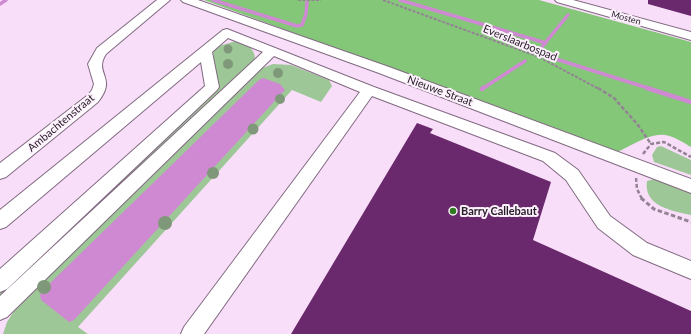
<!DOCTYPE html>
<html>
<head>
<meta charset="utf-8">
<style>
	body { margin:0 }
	canvas { display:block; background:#f9def9 }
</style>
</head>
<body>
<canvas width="691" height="334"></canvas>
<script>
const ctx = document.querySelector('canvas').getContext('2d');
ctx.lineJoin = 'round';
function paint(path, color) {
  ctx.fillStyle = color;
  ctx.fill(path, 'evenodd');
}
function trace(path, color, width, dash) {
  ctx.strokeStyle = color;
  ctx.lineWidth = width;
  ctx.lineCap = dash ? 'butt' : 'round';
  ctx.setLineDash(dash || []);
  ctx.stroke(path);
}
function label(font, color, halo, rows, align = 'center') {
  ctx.font = font + ' Lato,sans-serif';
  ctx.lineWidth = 4;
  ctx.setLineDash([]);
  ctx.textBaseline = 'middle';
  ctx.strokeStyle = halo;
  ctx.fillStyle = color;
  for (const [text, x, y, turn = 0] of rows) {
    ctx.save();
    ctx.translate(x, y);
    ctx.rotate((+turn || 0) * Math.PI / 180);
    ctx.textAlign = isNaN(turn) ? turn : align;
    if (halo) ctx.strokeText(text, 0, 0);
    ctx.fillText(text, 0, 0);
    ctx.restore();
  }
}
const green = new Path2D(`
	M236 41C246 44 256 48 255 61L0 306V293L218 90 213 51 219 46Z
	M273 64 291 65 329 80 332 86 321 102 292 90 78 327 88 334H3L7 322 18 305 260 69Z
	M661 146 691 160V175L654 162 652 155 657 147Z
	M654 179 691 191V215C672 211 643 206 647 181Z`);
const forest = new Path2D(`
	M204 0H539L691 42V147C684 143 674 136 665 135 650 133 632 145 618 152Z`);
const water = new Path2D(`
	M263 78 280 84 285 90 283 92 74 320 69 322 41 300 40 295 42 291 259 80Z`);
const streamFar1 = new Path2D(`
	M213 0 297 26 302 25 306 14 307 2
	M400 0 546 43
	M0 4 6 0
	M541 48 568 15
	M543 55 651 89
	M482 89 525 61`);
const stream = new Path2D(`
	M647 88 691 102
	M482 89 483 88`);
const building = new Path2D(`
	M648 0H691V16L648 4Z
	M417 123 433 129 430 133 551 182 533 240 691 311V334H291Z`);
const pathFar2 = new Path2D(`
	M298 0H321
	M383 0 539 57 599 89`);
const pathFar1 = new Path2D(`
	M598 88 614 98 638 125 651 144
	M643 154 651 144 664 142 691 157
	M636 178 637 189 642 199`);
const path = new Path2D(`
	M641 198 654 209 691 222`);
const minor = new Path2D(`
	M157 0H170L106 54C93 74 118 77 98 102L6 177 0 179V163L88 95 92 90 94 84 88 64 97 48Z
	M181 0H198L389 67 691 179V193L379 73 183 2Z
	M555 0H573L691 32V40L557 2Z
	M227 29 374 87 555 153 578 170 610 216 647 243 691 261V279L633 255 598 228 566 180 543 161 372 96 204 334H181L184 327 360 92 274 56 7 317 0 320V296L263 52 228 38 212 52 219 87 217 90 7 289 0 292V269L205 86 201 62 6 227 0 229V210L223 30Z`);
const trees = [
	[228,49,4.5],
	[228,64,5],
	[278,73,5],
	[280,99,5],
	[253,129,5.5],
	[213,173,6],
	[165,223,7],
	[44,287,7]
];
const markers = [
	[453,211,4,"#2d7a21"]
];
const farStreetnames = [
	["Mosten",626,18,16]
];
const streetNames = [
	["Everslaarbospad",520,43,22],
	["Nieuwe Straat",440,91,20],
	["Ambachtenstraat",61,123,-40]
];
const poiNames = [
	["Barry Callebaut",461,211]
];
paint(green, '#9ec797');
paint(forest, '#84c779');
paint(water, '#cf89d2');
trace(streamFar1, '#cf89d2', 3.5);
trace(stream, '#cf89d2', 4.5);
paint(building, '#69296c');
trace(minor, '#816a81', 2);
trace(pathFar2, '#948295', 2, [3, 1.5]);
trace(pathFar1, '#948295', 2.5, [4, 2]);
trace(path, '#948295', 3, [4.5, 2.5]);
paint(minor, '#fff');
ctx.fillStyle = '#80987a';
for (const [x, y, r] of trees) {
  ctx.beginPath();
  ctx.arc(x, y, r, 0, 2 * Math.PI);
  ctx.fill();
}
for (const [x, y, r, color] of markers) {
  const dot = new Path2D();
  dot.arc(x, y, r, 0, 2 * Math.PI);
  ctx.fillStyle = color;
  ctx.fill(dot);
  trace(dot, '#fcf1fc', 1.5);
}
label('9px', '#251c26', '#fcf1fc', farStreetnames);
label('11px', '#251c26', '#fcf1fc', streetNames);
label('bold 11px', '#251c26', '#fcf1fc', poiNames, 'left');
</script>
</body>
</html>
